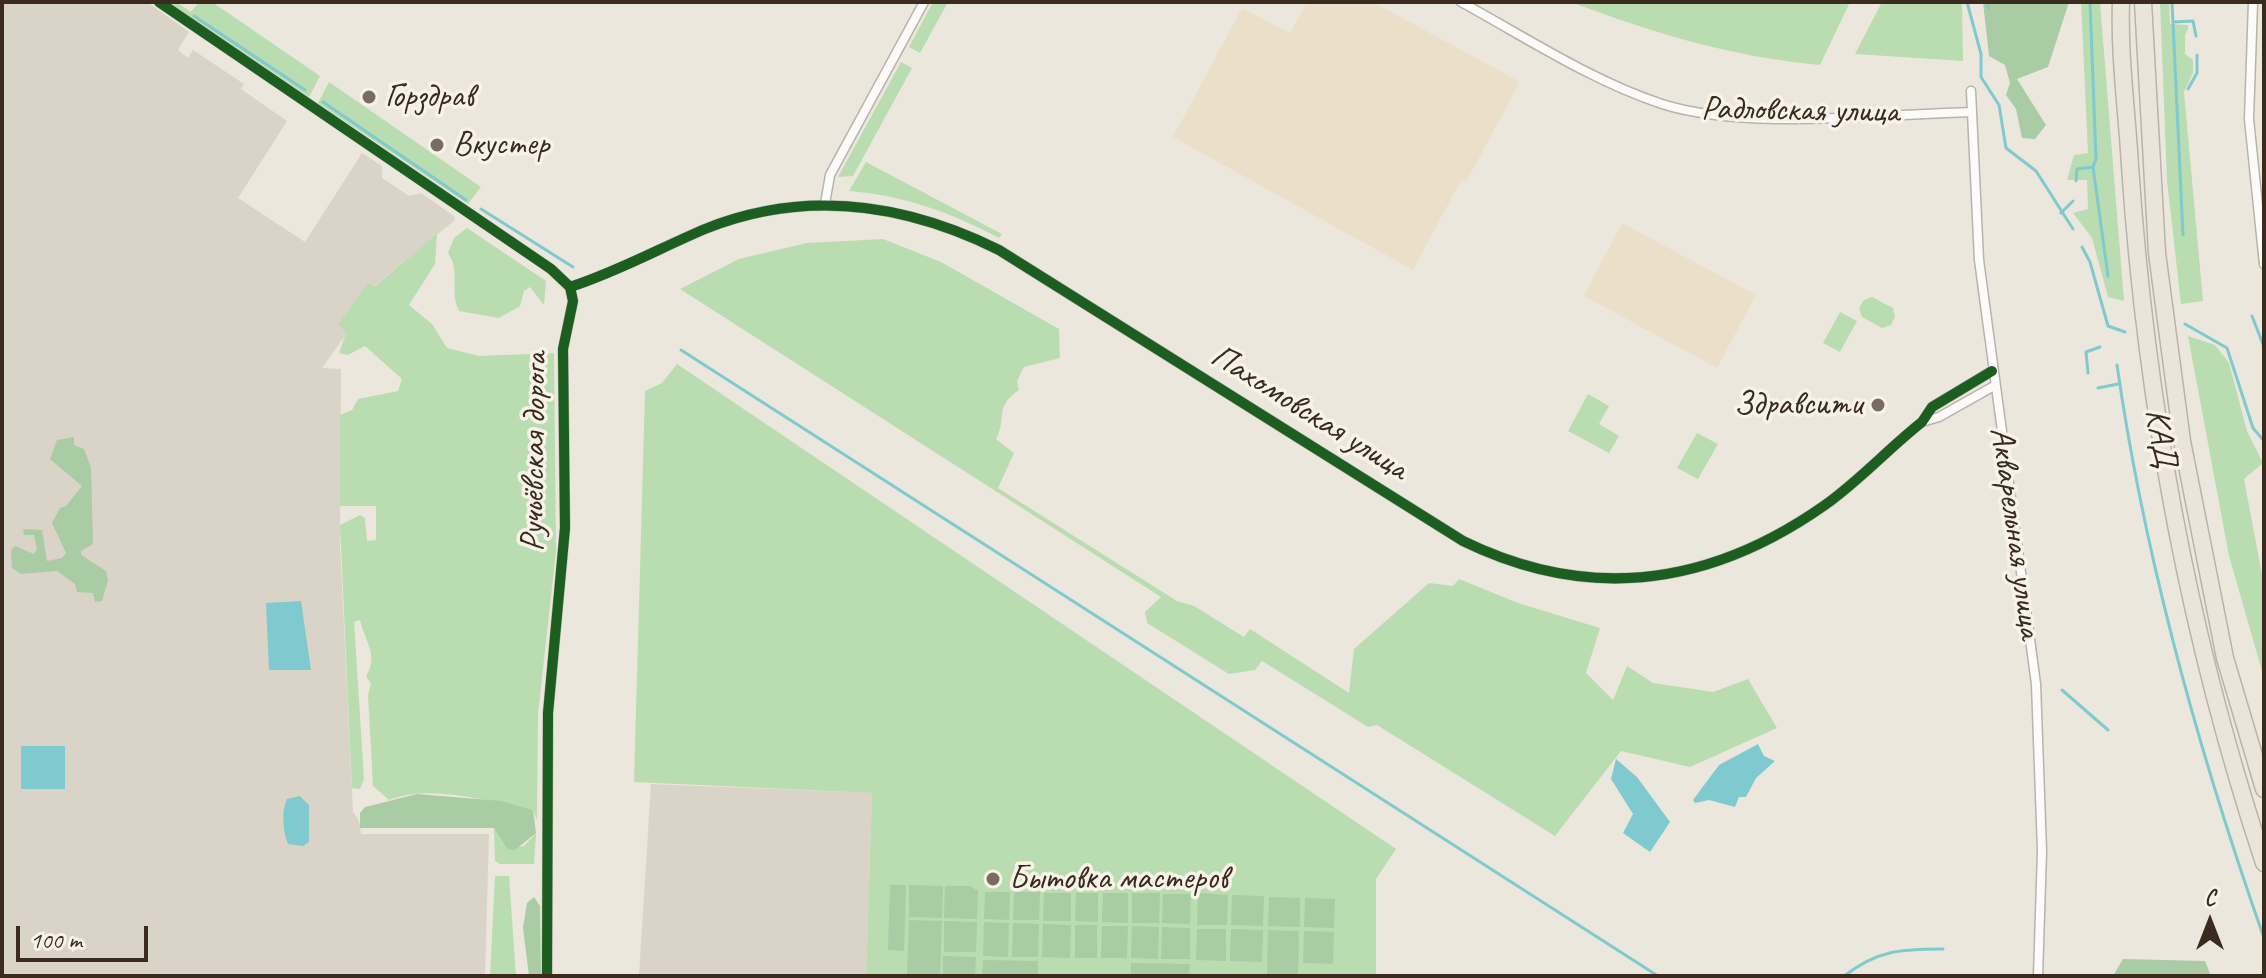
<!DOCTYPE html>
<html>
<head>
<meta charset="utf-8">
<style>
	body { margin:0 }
	#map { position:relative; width:2266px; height:978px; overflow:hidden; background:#ece7dc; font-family:Caveat,sans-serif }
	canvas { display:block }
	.frame { position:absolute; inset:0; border:4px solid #3b2a1e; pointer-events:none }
	.north { position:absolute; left:2170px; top:882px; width:80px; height:80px; -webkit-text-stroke:6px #f7f3e8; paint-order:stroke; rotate:0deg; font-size:22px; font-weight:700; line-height:32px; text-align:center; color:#3b2a1e }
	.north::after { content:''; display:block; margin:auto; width:28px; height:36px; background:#3b2a1e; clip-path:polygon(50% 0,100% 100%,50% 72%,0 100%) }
	.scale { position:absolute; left:16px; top:926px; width:132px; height:36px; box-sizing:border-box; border:4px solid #3b2a1e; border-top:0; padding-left:10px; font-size:24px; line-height:28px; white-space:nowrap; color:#3b2a1e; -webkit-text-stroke:6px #f7f3e8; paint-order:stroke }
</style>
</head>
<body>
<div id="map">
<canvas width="2266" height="978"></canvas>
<div class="frame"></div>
<div class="north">С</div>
<div class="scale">100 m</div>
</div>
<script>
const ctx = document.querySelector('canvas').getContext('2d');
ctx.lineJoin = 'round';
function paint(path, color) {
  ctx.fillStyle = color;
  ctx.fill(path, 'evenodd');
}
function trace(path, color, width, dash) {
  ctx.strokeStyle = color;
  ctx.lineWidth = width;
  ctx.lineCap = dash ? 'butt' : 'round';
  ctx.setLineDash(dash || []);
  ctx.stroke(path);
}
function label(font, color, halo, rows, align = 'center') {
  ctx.font = font + ' Caveat,sans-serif';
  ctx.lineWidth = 7;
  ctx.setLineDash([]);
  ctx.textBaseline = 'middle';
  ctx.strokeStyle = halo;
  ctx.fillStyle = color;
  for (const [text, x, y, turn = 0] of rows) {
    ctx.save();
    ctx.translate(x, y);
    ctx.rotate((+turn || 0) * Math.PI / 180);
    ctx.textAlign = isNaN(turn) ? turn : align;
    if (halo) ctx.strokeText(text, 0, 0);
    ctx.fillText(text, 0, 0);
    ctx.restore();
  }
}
const built = new Path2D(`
	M1307 2H1373L1520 82 1466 182 1461 180 1413 270 1173 137 1242 8 1290 33Z
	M1622 223 1756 295 1717 368 1584 296Z`);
const industrial = new Path2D(`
	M2 2H147L189 32 178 50 188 58 193 50 244 84 241 89 287 121 238 198 305 242 362 153 382 166V178L409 196 421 193 454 216 455 220 374 286 369 283 339 324 347 333 322 368 341 369 340 544 353 812 359 821 361 834H489L485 976H2Z
	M651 784 872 793 866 976H639Z`);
const green = new Path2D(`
	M169 2H176L191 12 199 2H212L320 76 309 97Z
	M933 2H948L920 53 909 47Z
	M1571 2H1850L1820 65C1732 57 1653 33 1571 2Z
	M1882 2H1962L1963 61 1855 54Z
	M2081 2H2100L2124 301 2108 297 2092 238 2073 213 2088 209 2087 180H2067L2074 155 2088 153Z
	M2160 2H2169L2170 24 2188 25V29L2185 35V54L2193 60V73L2184 92 2203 301 2181 304 2167 181Z
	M901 62 912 68 853 176 838 177Z
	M329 82 481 187 468 204 318 103Z
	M866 162 1002 234 999 238C952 213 903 195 849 191Z
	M467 228 546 281 544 305 530 287 524 291 520 306 499 318 459 311C449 291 461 271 448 253L454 238Z
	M437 234 435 264 409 305 432 324 447 348 479 356 554 353 556 551 538 714 537 820 533 810C488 802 432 783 389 800L373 786 368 695 371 684 366 676C379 656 365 642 360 620L354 622 355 637 364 779 360 789 352 788 340 525 360 515 365 518 367 541 376 540V506H340V415L352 410 358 399 398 391 402 379 365 346 348 355 339 353 346 333 338 324 368 283 375 286Z
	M883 239 941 262 1059 329 1060 358 1024 367 1017 381 1019 390C993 408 1008 417 996 439L1014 453 998 488 1177 601 1194 606 1244 637 1250 629 1349 693 1354 649 1429 583 1453 586 1459 579 1518 603 1600 628 1586 673 1613 700 1627 666 1653 683 1713 692 1748 679 1777 728 1690 767 1621 751 1555 836 1377 725 1368 727 1262 661 1255 670 1229 674 1147 623 1145 612 1161 597 680 289 739 259 807 243Z
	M1872 297 1893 308 1895 317 1891 325 1882 328 1862 317 1859 308 1864 300Z
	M1840 312 1857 321 1840 352 1823 343Z
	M2188 336 2215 345 2229 363 2247 431 2263 463 2244 479 2264 585V678L2229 556Z
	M677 364 1396 849 1376 879V976H866L872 793 634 782 645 391 662 383Z
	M1588 394 1609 406 1599 424 1619 436 1609 453 1568 431Z
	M1697 433 1718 444 1698 479 1677 468Z
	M494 828 507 849 524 846 536 833 534 864H500L495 861Z
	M495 876H509L516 976H490Z`);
const forest = new Path2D(`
	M1983 2H2069L2048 67 2017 79 2046 125 2035 139 2022 138 2016 109 2006 95 2010 83 2005 65 1989 56Z
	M74 437V445L84 449 91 468 93 544 81 551V555L106 571 108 580 102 601 95 602 93 593 77 592 75 584 57 571 21 574 12 568 11 550 15 546 34 554 37 549 34 535H24L23 529 42 530 47 561 62 558 66 553 52 523 60 508 66 506 82 486 50 459 57 440Z
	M417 794 501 801 533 810 536 833 515 850 507 849 494 828H360V813L365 807Z
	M890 885H906L904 951 888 950Z
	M909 885 943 886 942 918 909 917Z
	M945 886H970L978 891 977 919 944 918Z
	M985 892H1010L1009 920 984 919Z
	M1014 892H1040L1039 920H1013Z
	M1044 893H1071V921H1043Z
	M1076 893H1098V922L1075 921Z
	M1103 893H1128V923L1102 922Z
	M1132 893H1160L1159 923H1132Z
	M1198 893 1228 895 1227 925H1197Z
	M1163 894H1191L1190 924 1162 923Z
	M1232 895 1264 896 1263 926 1231 925Z
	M534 897 540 906 541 976H529L523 928 527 903Z
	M1269 897 1300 898V927L1268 926Z
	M1305 898 1335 899 1334 928 1304 927Z
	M909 920 942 921 940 976H907Z
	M944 921 977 922 976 952H944Z
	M984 922 1009 923 1008 957 983 956Z
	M1013 923 1039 924 1038 957H1012Z
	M1043 924 1071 925 1070 958 1042 957Z
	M1075 925H1097V958H1075Z
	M1102 926H1128L1127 958H1101Z
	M1132 926 1159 927 1158 959 1131 958Z
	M1162 927 1190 928V959H1161Z
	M1197 929H1226V961L1196 960Z
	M1231 929 1263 930 1262 962 1230 961Z
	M1268 930 1299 931 1298 976H1267Z
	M1304 931 1334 932 1333 964 1303 963Z
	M943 956 976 957 975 976H943Z
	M2123 959 2205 961 2211 976H2113Z
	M983 960 1038 961V976H982Z
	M1131 963 1190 964 1189 976H1131Z`);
const water = new Path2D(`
	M301 601 311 670H269L266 603Z
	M1758 744 1764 756 1775 761 1756 778 1746 797H1739L1735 807 1709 800 1695 803 1693 800 1719 765Z
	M21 746H65V789H21Z
	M1616 759 1637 777 1670 822 1650 852 1623 833 1633 814 1611 779Z
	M300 796 309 805V842L303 846 288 844C283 832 281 811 287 799Z`);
const stream = new Path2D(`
	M1967 2 1981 54V77L1999 105 2006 148 2036 171 2073 229
	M1987 2 1989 8
	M2090 2 2096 159 2093 167 2108 276
	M2172 2 2183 235
	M194 16 305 90
	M2173 22 2193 21 2196 36
	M2188 89 2197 73V55
	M323 102 466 200
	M2076 181 2077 169 2093 167
	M481 209 573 267
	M2061 213 2073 201
	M2082 247 2090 262 2108 326 2125 332
	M2252 316 2264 347
	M2185 324 2227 348 2253 428 2264 441
	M681 350 1658 976
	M2117 365C2145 561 2199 753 2264 938
	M2088 373 2086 352 2100 347
	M2098 388 2118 384
	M2062 690 2108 730
	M1844 976C1878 950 1901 949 1943 949`);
const street = new Path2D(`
	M159 2 551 269 570 287 573 301 563 349 565 528 548 713 547 976
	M1461 2C1525 37 1592 81 1662 104 1746 131 1882 114 1972 112
	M2253 2 2249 119 2264 264
	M1971 91 1979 260 2036 684 2042 851 2038 976
	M825 204 830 175 924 2
	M570 287C617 272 660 248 705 229 805 189 904 203 999 250L1463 541C1590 603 1710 586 1825 505 1859 481 1889 448 1922 422L1932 407 1992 371
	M1922 422 1939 417 1994 386`);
const highway = new Path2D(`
	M2121 2C2119 56 2127 112 2130 166 2146 403 2189 637 2264 863
	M2143 2 2157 253 2182 441 2225 658 2264 789`);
const cycleway = new Path2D(`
	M159 2 551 269 570 287 573 301 563 349 565 528 548 713 547 976
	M570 287C617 272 660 248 705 229 805 189 904 203 999 250L1463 541C1590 603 1710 586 1825 505 1859 481 1889 448 1922 422L1932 407 1992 371`);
const markers = [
	[369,97,8,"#796c60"],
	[437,145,8,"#796c60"],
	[1878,405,8,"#796c60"],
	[993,879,8,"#796c60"]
];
const poiNames = [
	["Горздрав",385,97],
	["Вкустер",453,145],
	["Здравсити",1862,405,"right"],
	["Бытовка мастеров",1009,879]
];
const streetNames = [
	["Радловская улица",1800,111,1],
	["Пахомовская улица",1309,413,32],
	["КАД",2160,438,81],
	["Ручьёвская дорога",535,452,-89],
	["Акварельная улица",2015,533,82]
];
paint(built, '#ebdfc9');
paint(industrial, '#dad3c8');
paint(green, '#b9ddb0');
paint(forest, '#a9cca5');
paint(water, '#7fcacf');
trace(stream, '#7fcacf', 3);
trace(street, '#b8b3ab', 11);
trace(highway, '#b8b3ab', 19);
trace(street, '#fcfbfa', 8);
trace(highway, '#ebe4d9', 16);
trace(cycleway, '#1b5e20', 10);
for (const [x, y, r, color] of markers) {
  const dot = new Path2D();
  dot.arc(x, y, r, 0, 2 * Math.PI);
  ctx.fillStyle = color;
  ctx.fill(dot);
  trace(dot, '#f7f3e8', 3);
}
label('34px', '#3b2a1e', '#f7f3e8', poiNames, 'left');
label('34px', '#3b2a1e', '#f7f3e8', streetNames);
</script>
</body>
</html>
